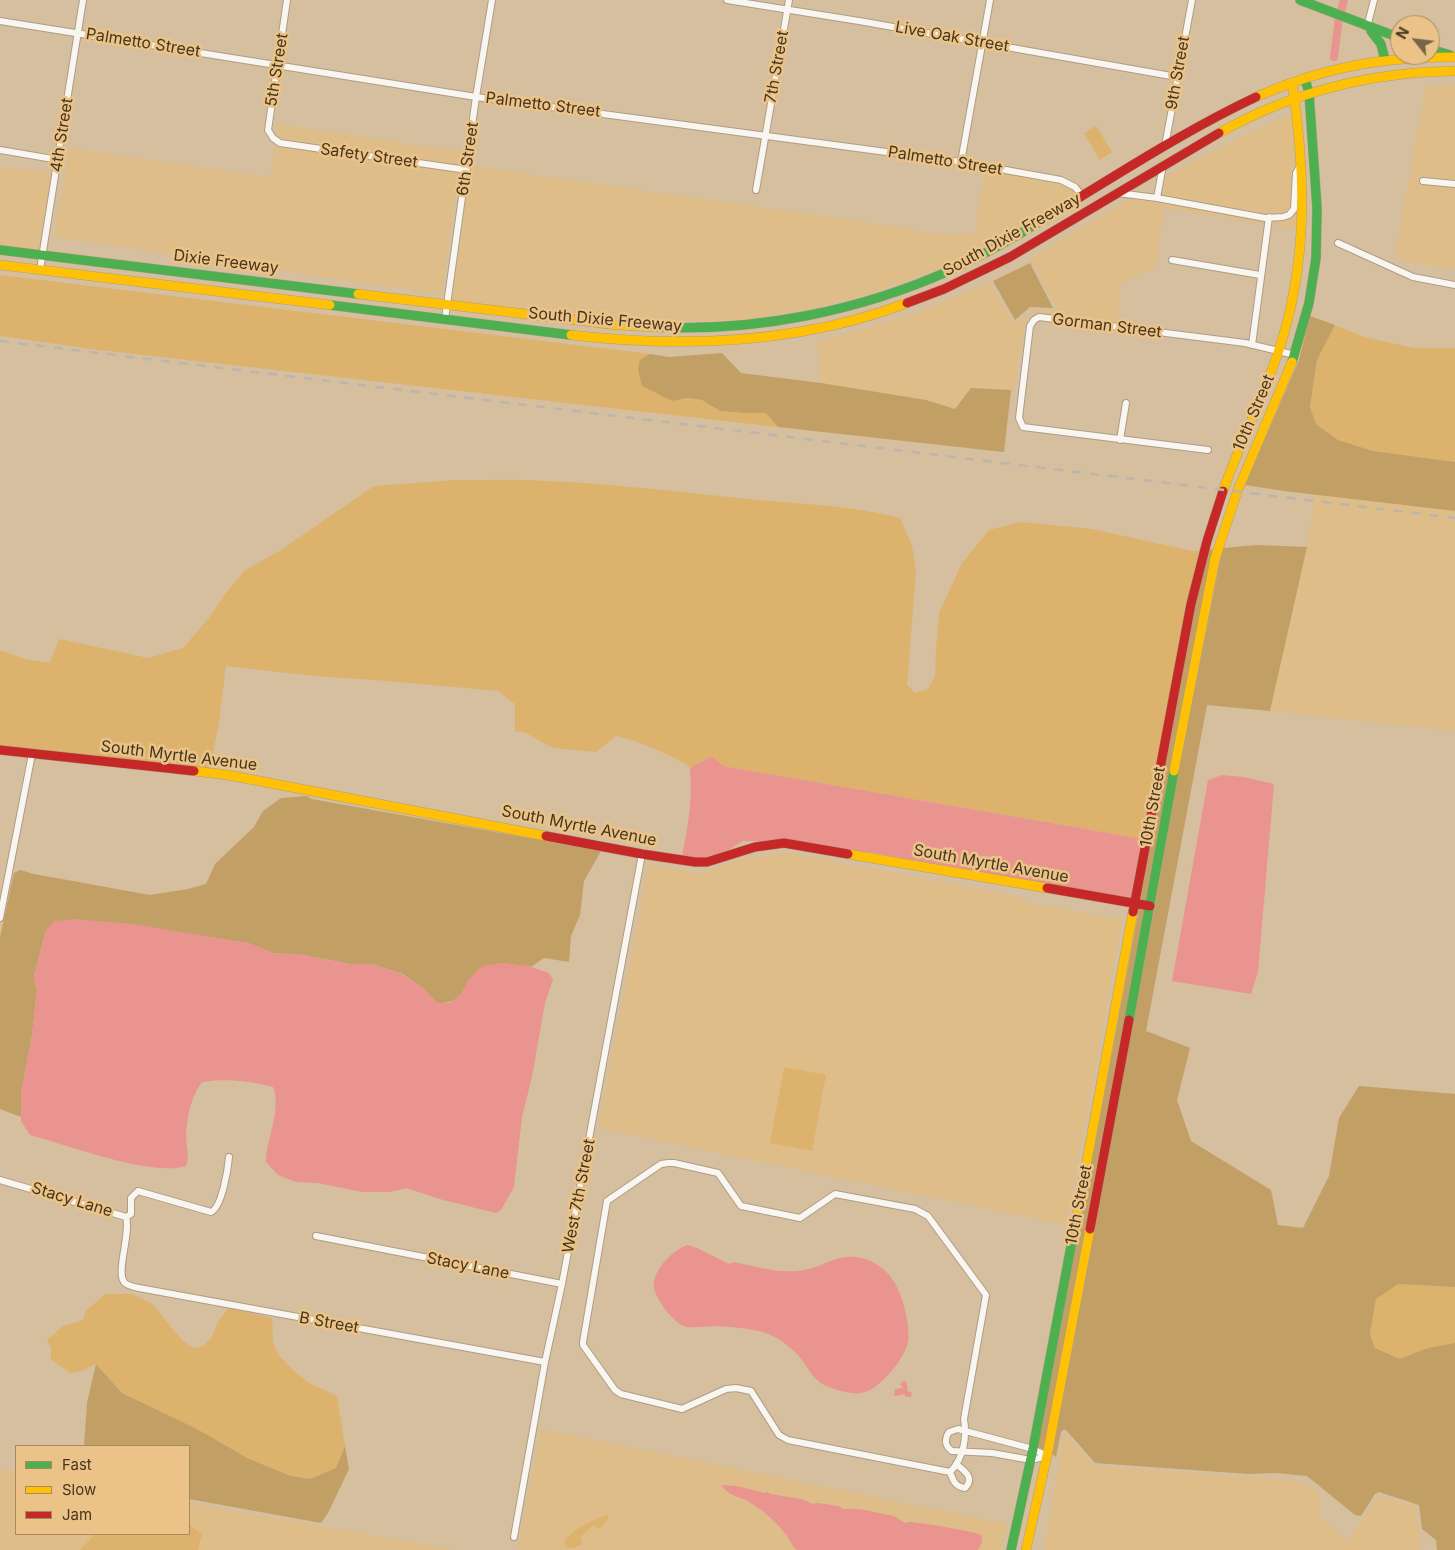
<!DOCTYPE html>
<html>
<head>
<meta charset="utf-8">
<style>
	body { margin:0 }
	#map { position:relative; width:1455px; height:1550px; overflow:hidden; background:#d5bf9e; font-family:Inter,sans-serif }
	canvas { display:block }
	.legend { position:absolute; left:15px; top:1445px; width:175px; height:90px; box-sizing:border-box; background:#ebc388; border:1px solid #a98a5d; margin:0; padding:6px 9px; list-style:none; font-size:15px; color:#45351d }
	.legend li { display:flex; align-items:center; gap:10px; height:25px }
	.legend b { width:25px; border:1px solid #a98a5d }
	.north { position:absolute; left:1390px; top:15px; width:50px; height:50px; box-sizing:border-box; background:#ebc388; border:1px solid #a98a5d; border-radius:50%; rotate:299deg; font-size:14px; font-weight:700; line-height:20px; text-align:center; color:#45351d }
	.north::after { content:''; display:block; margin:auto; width:18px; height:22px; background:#77654a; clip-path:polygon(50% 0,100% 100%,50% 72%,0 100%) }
</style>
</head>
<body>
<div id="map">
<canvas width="1455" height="1550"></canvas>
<ul class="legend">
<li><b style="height:6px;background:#4caf50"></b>Fast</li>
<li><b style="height:6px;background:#ffc107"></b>Slow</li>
<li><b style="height:6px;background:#c62828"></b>Jam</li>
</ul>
<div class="north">N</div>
</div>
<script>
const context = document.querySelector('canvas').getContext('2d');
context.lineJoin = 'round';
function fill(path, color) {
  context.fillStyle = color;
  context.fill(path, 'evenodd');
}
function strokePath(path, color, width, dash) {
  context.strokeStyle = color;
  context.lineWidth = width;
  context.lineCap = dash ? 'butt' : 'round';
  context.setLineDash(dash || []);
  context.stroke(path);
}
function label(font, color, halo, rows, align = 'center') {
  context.font = font + ' Inter,sans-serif';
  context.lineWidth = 5;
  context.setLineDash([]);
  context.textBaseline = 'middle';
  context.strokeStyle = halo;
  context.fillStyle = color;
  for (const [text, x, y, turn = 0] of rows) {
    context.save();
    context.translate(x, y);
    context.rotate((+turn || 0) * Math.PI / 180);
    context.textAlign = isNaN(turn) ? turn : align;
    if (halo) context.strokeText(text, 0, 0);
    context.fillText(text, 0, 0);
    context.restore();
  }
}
const built = new Path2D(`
	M1426 86H1455V180L1419 176V184L1455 188V270L1400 260 1395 254Z
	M1293 114 1298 162 1292 171 1291 204 1286 211 1282 213 1271 211 1264 213 1162 195 1166 177 1179 169 1250 133Z
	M278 124 462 152 441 294 55 237 69 148 270 177Z
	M471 166 892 226 942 235 974 234 985 170 1061 184 1073 190 1075 193 952 264 860 297 798 311 733 321H652L595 318 452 301Z
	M0 167 52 173 38 249 0 245Z
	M1129 199 1157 202 1264 221H1285L1292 218 1298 210V225L1297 229 1164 208 1156 266 1121 285 1118 323 1039 313H1028L1031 311H1054L1057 309 1033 262 1029 260Z
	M990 282 1013 323H1017L1027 315 1014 390 971 388 955 409 926 400 821 383 817 342 916 314Z
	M1315 495 1455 511V731L1270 711 1307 547Z
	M788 853 1015 896 1035 904 1122 920 1066 1225 598 1128 649 864 699 874 740 860Z
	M541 1429 1008 1524 1000 1550H518Z
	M1064 1433 1094 1466 1288 1480 1309 1486 1318 1493 1321 1499 1318 1515 1333 1527 1348 1542 1378 1496 1416 1507 1420 1550H1044Z
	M0 1469 16 1472V1534H189V1503L457 1550H0Z`);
const green = new Path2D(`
	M1096 126 1112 152 1100 160 1084 133Z
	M0 275 650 354 640 361 672 401 688 398 702 400 720 411 744 413H766L778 427 91 349 0 336Z
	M1335 325 1364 337 1413 348H1455V462L1373 451 1338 440 1316 424 1310 407 1317 360Z
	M456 480C486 480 517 479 547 481 614 484 680 492 747 499 798 504 850 505 900 518L912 546 916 572 907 685 915 693 928 689 935 677 936 649 939 613 962 563 989 530 1021 522 1092 529 1192 551H1199L1187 603 1143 839 723 766 712 756 690 768 689 766C666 753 643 742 616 736L596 752 553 748 526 733 515 731V704L498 691 376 680 314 676 226 666 219 722 209 773 0 750V650L25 659 50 663 59 639 148 658 183 648 209 618 222 598 244 571 281 550 374 486Z
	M784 1067 826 1075 812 1151 770 1143Z
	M1398 1284 1455 1287V1343L1428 1348 1401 1359 1375 1348 1370 1334 1376 1298Z
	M105 1294H132L153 1304 170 1326 183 1341 193 1348 204 1346 211 1338 219 1320 229 1308 272 1318 273 1342 278 1354 293 1370 311 1384 337 1396 345 1446 336 1468 310 1479 292 1476 244 1457 197 1429 122 1393 96 1364 82 1371 70 1373 51 1359V1348L47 1340 63 1326 83 1320 86 1311Z
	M605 1515H608L609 1518 599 1529 593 1525 580 1538 583 1544 573 1548H568L566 1544 564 1545C565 1532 594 1520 605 1515Z
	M189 1525 202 1534 198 1550H80L95 1534H189Z`);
const forest = new Path2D(`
	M1030 263 1053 308 1030 307 1015 320 993 281Z
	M1310 316 1335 325 1317 360 1310 407 1316 424 1338 440 1373 451 1455 462V511L1284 491 1245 485 1299 360Z
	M722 353 741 373 821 383 926 400 955 409 971 388 1011 390 1004 452 778 427 766 413H744L720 411 702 400 688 398 672 401 642 386 638 370 640 360 650 354 669 357Z
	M1256 545 1307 547 1270 711 1207 705 1146 1031 1190 1048 1177 1100 1191 1141 1271 1190 1278 1225 1303 1228 1329 1176 1339 1118 1359 1086 1455 1094V1287L1398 1284 1376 1299 1370 1334 1375 1348 1400 1359 1428 1348 1455 1343V1550H1437L1436 1540 1422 1529 1419 1505 1379 1492 1375 1494 1361 1516 1355 1515 1307 1476 1276 1473 1249 1474 1095 1463 1067 1431 1064 1429 1061 1432 1056 1457 1052 1454 1154 911 1180 763 1220 561 1223 548Z
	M1214 549 1172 757 1146 902 1140 901 1195 605 1208 550Z
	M306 796 312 799 601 851 584 881 580 915 571 936 569 962 544 958 531 967 501 963 468 980C461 998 456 1003 437 1003L423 988 403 974 372 964H350L303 955 273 953 248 943 208 937 46 930 34 977 37 991 32 1036 21 1093V1117L0 1109V937L14 873 20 870 34 874 150 895 188 889 206 884 215 864 254 827 263 811 281 798Z
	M1139 909 1145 910 1044 1450 1038 1447Z
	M96 1364 122 1393 197 1429 247 1458 291 1476 310 1479 336 1468 345 1446 349 1469 328 1513 321 1523 189 1499V1446H84L87 1403Z`);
const water = new Path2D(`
	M712 756 723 766 1143 839 1132 899 874 853 766 841H743L727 851 705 858 682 856C688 826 693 799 690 768Z
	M1222 775 1244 777 1274 784 1258 972 1251 994 1172 981 1208 780Z
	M74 919 133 924 248 943 273 953 303 955 350 964H372L402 974 423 988 437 1003H450L462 993 468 980 482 966 501 963 529 966 549 973 553 980 545 1003 532 1077 522 1117 514 1187 501 1210 496 1213 443 1200 406 1188 390 1192H362L318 1183 296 1182 278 1175 266 1162C266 1140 282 1109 273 1087 251 1081 225 1078 202 1082 191 1096 187 1117 186 1135 186 1146 190 1156 186 1166 150 1177 68 1145 30 1135L21 1121V1093L32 1036 37 991 34 977 46 930 54 921Z
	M687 1245 697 1248 729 1264 734 1262C754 1266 776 1273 797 1271 814 1270 825 1262 840 1258 860 1253 882 1263 893 1280 902 1293 911 1326 908 1342 905 1358 879 1391 861 1393 852 1395 830 1389 821 1383 813 1378 808 1368 802 1360 794 1349 779 1338 766 1333 751 1328 730 1327 714 1326 704 1326 693 1329 684 1326 678 1324 673 1318 669 1314 663 1307 656 1297 654 1288 652 1270 672 1251 687 1245Z
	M903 1381H906L908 1391 911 1392 912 1395 910 1397H906L904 1394 896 1396 894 1395 895 1389 902 1388 903 1387 900 1385Z
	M721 1485 737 1486 765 1493 768 1492 770 1494 801 1499 813 1504 818 1503 838 1506 844 1509H860L894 1516 905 1523 909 1522C917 1522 979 1532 981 1535 984 1540 980 1546 978 1550H798L794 1548C784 1528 769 1515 751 1503 746 1499 739 1498 733 1495 728 1493 724 1489 721 1485Z`);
const canal = new Path2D(`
	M1334 57 1339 17 1344 0`);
const street = new Path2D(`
	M287 0 268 130 273 138 280 143 467 170
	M727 0 859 21 1177 77
	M0 21 476 97 961 162 1061 180 1075 187 1082 196
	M1367 27 1374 0
	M1165 146 1192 0
	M0 150 59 160
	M961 162 990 0
	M1423 181 1455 184
	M756 190 789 0
	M1118 193 1157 198 1265 218 1283 217 1289 215 1294 209 1296 173 1302 163
	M1157 198 1163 165
	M1338 243 1413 277 1455 285
	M1172 260 1260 275
	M40 270 83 0
	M445 319 476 97 492 0
	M1252 345 1269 217
	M1120 440 1126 403
	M1208 450 1023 427 1019 418 1030 326 1034 320 1039 317 1245 343 1295 355
	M0 918 32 754
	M668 1163H674L718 1173 741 1206 800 1218 835 1194 915 1209 928 1216 986 1295 964 1419C967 1437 964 1458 950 1472L788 1440 779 1435 751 1391 736 1388 726 1389 682 1409 621 1394 615 1390 583 1345V1342L607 1201 661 1164Z
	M0 1180 126 1217 131 1214V1198L138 1191 211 1212C222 1207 228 1169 229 1157
	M126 1217C131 1233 116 1271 124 1282 127 1286 134 1287 139 1288L545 1362
	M316 1236 562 1284
	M958 1429 1033 1449 1047 1456 1031 1460 992 1453 952 1451C945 1446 944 1439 949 1432Z
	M950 1472C953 1480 955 1487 965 1488 975 1478 965 1471 956 1464
	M514 1537 545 1362 562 1284 642 854`);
const fast = new Path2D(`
	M1300 0 1400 38
	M1371 31 1381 44 1385 60
	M1430 49 1450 55
	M0 250 358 294
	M330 305 571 335
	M655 327C755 332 860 311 951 270 983 255 1014 238 1044 219
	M1292 362 1309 303 1316 258 1317 208 1309 93 1305 79
	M1129 1020 1174 771
	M1011 1550 1033 1449 1075 1225`);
const slow = new Path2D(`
	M1256 97C1324 67 1381 57 1455 57
	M1219 133C1292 92 1371 72 1455 71
	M0 265 330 305
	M358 294 617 325 655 327
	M571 335C683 348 800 344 907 303
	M1223 491C1240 443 1263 398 1279 350 1308 262 1306 173 1292 83
	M194 771 228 775 546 836
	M1174 771 1215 559 1237 492 1292 362
	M848 854 1047 888
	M1075 1225 1133 912
	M1026 1550 1047 1456 1090 1229`);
const jam = new Path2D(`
	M1044 219C1114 177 1182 132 1256 97
	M907 303 944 289 1010 257 1219 133
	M0 750 194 771
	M546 836 642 854 695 862H707L755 847 784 843 848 854
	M1047 888 1150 906
	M1133 912 1191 604 1207 541 1223 491
	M1090 1229 1129 1020`);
const rail = new Path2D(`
	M0 341 1455 518`);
const streetNames = [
	["Live Oak Street",952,37,10],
	["Palmetto Street",143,43,9],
	["7th Street",777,67,-80],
	["5th Street",277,70,-81],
	["9th Street",1178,73,-80],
	["Palmetto Street",543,105,7],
	["4th Street",62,135,-81],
	["Safety Street",369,156,8],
	["6th Street",468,159,-82],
	["Palmetto Street",945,161,9],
	["South Dixie Freeway",1012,235,-29],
	["Dixie Freeway",226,262,7],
	["South Dixie Freeway",605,320,5],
	["Gorman Street",1107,326,7],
	["10th Street",1254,413,-67],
	["South Myrtle Avenue",179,756,7],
	["10th Street",1153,807,-80],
	["South Myrtle Avenue",579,826,11],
	["South Myrtle Avenue",991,864,10],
	["West 7th Street",579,1196,-79],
	["Stacy Lane",72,1200,17],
	["10th Street",1079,1205,-79],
	["Stacy Lane",468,1266,11],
	["B Street",329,1323,10]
];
fill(built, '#debd89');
fill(green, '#dcb26d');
fill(forest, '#c29f64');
fill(water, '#ea948f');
strokePath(canal, '#ea948f', 8);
strokePath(street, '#ae9d83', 8);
strokePath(fast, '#ae9d83', 10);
strokePath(slow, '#ae9d83', 10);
strokePath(jam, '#ae9d83', 10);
strokePath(street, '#f9f5f0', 6);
strokePath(fast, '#4caf50', 9);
strokePath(slow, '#ffc107', 9);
strokePath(jam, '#c62828', 9);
strokePath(rail, '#bbb5ac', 2.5, [9, 9]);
label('16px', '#45351d', '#ebc388', streetNames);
</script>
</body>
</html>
